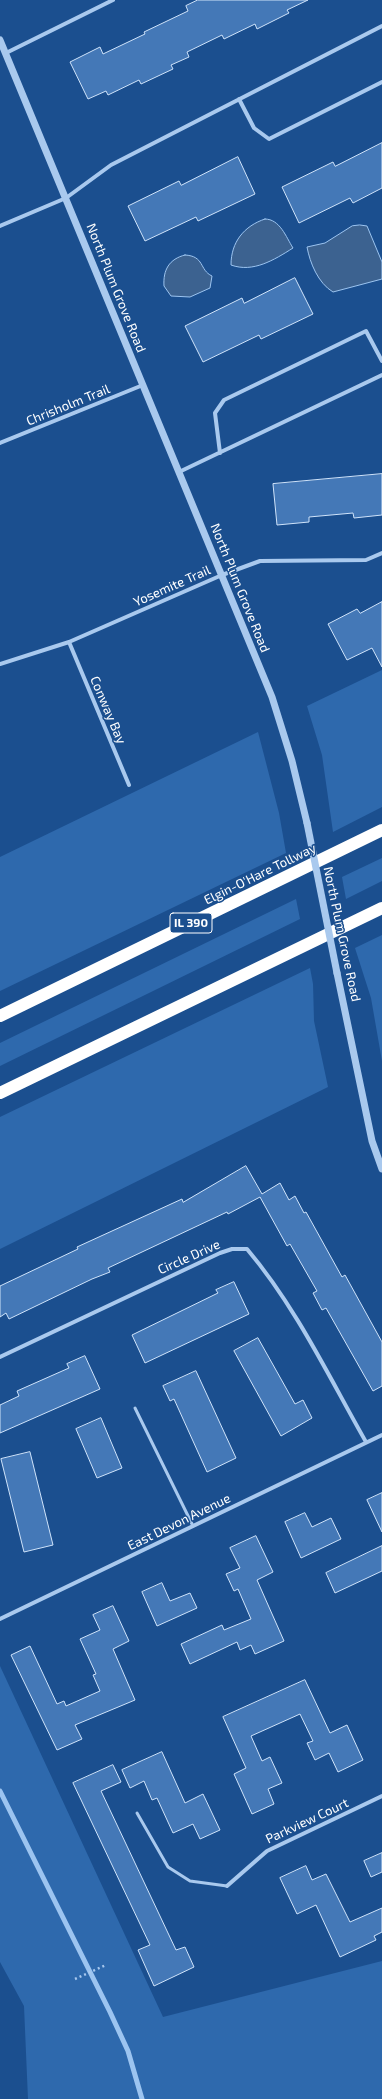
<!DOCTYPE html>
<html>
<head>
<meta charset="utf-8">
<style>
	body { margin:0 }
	canvas { display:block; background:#1b4f8f }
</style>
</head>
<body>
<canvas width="382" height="2099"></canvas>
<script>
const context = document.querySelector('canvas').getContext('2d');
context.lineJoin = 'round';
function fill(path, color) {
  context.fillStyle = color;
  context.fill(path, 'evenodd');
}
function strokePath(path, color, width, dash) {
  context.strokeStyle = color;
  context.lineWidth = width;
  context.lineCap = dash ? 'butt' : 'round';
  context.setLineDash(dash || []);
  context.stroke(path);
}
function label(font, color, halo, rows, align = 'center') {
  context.font = font + ' "Exo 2",sans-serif';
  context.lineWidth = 3;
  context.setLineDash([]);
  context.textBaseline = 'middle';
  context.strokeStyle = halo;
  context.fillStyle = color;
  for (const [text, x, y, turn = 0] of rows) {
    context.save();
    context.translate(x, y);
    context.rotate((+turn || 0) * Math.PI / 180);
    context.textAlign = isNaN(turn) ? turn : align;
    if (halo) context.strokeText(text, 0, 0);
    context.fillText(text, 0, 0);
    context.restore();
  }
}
const green = new Path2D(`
	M382 670V807L333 832 322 755 307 706Z
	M258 732 279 813 286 853 0 991V857Z
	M382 858V881L346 899 342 877Z
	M296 899 300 919 0 1066V1043Z
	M382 935V1061L371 998 355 948Z
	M310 968 313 984 314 1021 328 1087 0 1249V1117Z
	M0 1666 163 2017 382 1961V2099H28L24 2006 0 1962Z`);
const water = new Path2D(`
	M265 219C280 219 286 237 293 248 274 260 253 273 231 265 231 242 244 226 265 219Z
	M360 225 367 226 382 262V279L333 292C318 283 310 263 307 247L325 243 352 226Z
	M185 255C205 256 199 270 212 276L210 288 190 297 171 296 164 286C163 270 169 259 185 255Z`);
const stream = new Path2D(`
	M0 1791 110 2012 128 2051 142 2099`);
const building = new Path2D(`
	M198 0H308L287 10 289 13 257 29 255 24 224 39 222 35 187 52 189 57 171 65 173 69 141 84 139 80 108 95 106 91 88 99 70 62 100 47 103 54 145 34 144 32 188 11 186 6Z
	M382 143V188L353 203 350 198 299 223 282 187 333 162 335 166Z
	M238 157 255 194 198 221 196 217 145 241 128 206 179 181 181 185Z
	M295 278 313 314 261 339 259 335 203 362 185 326 242 298 244 303Z
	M382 474V515L354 518 353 513 309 517V522L277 525 273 484Z
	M382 602V667L372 648 347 660 328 624 357 609 360 613Z
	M246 1166 262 1194 280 1183 289 1200 295 1196 304 1213 306 1212 342 1277 345 1275 382 1342V1386L373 1391 326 1308 322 1310 313 1293 317 1291 290 1244 287 1246 260 1197 228 1214 227 1212 108 1268 110 1272 92 1279 9 1319 6 1313 0 1317V1286L78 1249 77 1247 182 1199 183 1202Z
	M234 1282 249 1314 145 1363 132 1335 218 1293 216 1290Z
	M258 1338 295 1404 303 1400 312 1418 281 1436 234 1351Z
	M85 1356 100 1389 0 1433V1405L19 1396 17 1391 69 1368 67 1364Z
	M196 1371 236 1458 207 1472 174 1399 170 1401 163 1386Z
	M101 1418 122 1468 97 1478 76 1429Z
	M30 1452 53 1545 24 1552 1 1459Z
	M382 1493V1532L367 1500Z
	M305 1513 312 1527 331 1518 341 1539 301 1558 285 1522Z
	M256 1536 273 1572 257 1580 284 1641 255 1654 251 1645 240 1650 237 1642 190 1664 181 1644 222 1625 224 1630 251 1619 238 1589 234 1591 226 1574 240 1568 230 1548Z
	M382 1546V1571L335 1593 326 1573Z
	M162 1583 170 1601 190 1593 197 1608 157 1626 142 1592Z
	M113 1606 129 1641 113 1649 135 1700 75 1725 82 1739 57 1750 11 1655 30 1646 57 1704 64 1701 66 1706 100 1691 93 1675 96 1674 80 1639 100 1630 93 1615Z
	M305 1680 330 1733 347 1725 363 1760 338 1772 329 1753 315 1760 307 1743 313 1741 300 1714 251 1736 262 1761 270 1757 282 1783 268 1789 274 1804 252 1814 234 1774 246 1768 223 1717Z
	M162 1752 185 1803 203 1794 220 1830 200 1839 193 1824 173 1833 157 1798 152 1800 144 1781 130 1788 122 1770Z
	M113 1765 121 1782 101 1791 176 1950 185 1947 194 1967 154 1986 138 1950 150 1945 73 1783Z
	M382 1853V1872L371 1877 364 1861Z
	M306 1866 312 1880 326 1874 350 1922 382 1908V1932L374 1936 376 1940 340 1957 316 1905 297 1914 280 1878Z`);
const path = new Path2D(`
	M75 1979 106 1965`);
const service = new Path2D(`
	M135 1408 193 1526
	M137 1813 168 1867 190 1881 227 1886`);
const minor = new Path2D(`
	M6 53 113 0
	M239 99 254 128 269 139 382 82
	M0 226 66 198 111 165 382 26
	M0 443 143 385
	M220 453 215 413 224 400 366 331 382 361
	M179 472 382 375
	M69 642 129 785
	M0 664 69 642 222 575 260 561 366 560 382 553
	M0 1357 220 1253 232 1249H247C296 1307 329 1377 366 1442
	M0 1619 382 1435
	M227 1886 267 1851 382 1796`);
const tertiary = new Path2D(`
	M0 40 272 697 292 761 307 823
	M337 973 372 1141 382 1169`);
const motorway = new Path2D(`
	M0 1016 382 830
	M0 1093 382 908`);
const tertiaryBridge = new Path2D(`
	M307 823 337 973`);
const shields = [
	[191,923,42]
];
const shieldNames = [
	["IL 390",191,923]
];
const streetNames = [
	["North Plum Grove Road",116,288,68],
	["Chrisholm Trail",68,405,-22],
	["Yosemite Trail",172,586,-24],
	["North Plum Grove Road",240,588,68],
	["Conway Bay",108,710,67],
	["Elgin-O'Hare Tollway",260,874,-26],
	["North Plum Grove Road",342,934,78],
	["Circle Drive",189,1257,-24],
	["East Devon Avenue",179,1522,-26],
	["Parkview Court",307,1821,-25]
];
fill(green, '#2e69ad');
fill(water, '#3c6290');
strokePath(water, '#9cc4f0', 1);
strokePath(stream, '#9cc4f0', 5);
fill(building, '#4478b7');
strokePath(building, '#cfe3fa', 1);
strokePath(path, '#a9c9ee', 2.5, [2, 3]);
strokePath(service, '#a9c9ee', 3);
strokePath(minor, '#a9c9ee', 4);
strokePath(tertiary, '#a9c9ee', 7);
strokePath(motorway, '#fff', 12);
strokePath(tertiaryBridge, '#a9c9ee', 7);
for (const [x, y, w] of shields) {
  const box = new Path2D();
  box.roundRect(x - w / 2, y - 10, w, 20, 3);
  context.fillStyle = '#1b4f8f';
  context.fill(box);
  strokePath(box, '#fff', 1);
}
label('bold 12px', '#fff', null, shieldNames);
label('13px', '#fff', '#1b4f8f', streetNames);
</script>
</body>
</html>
